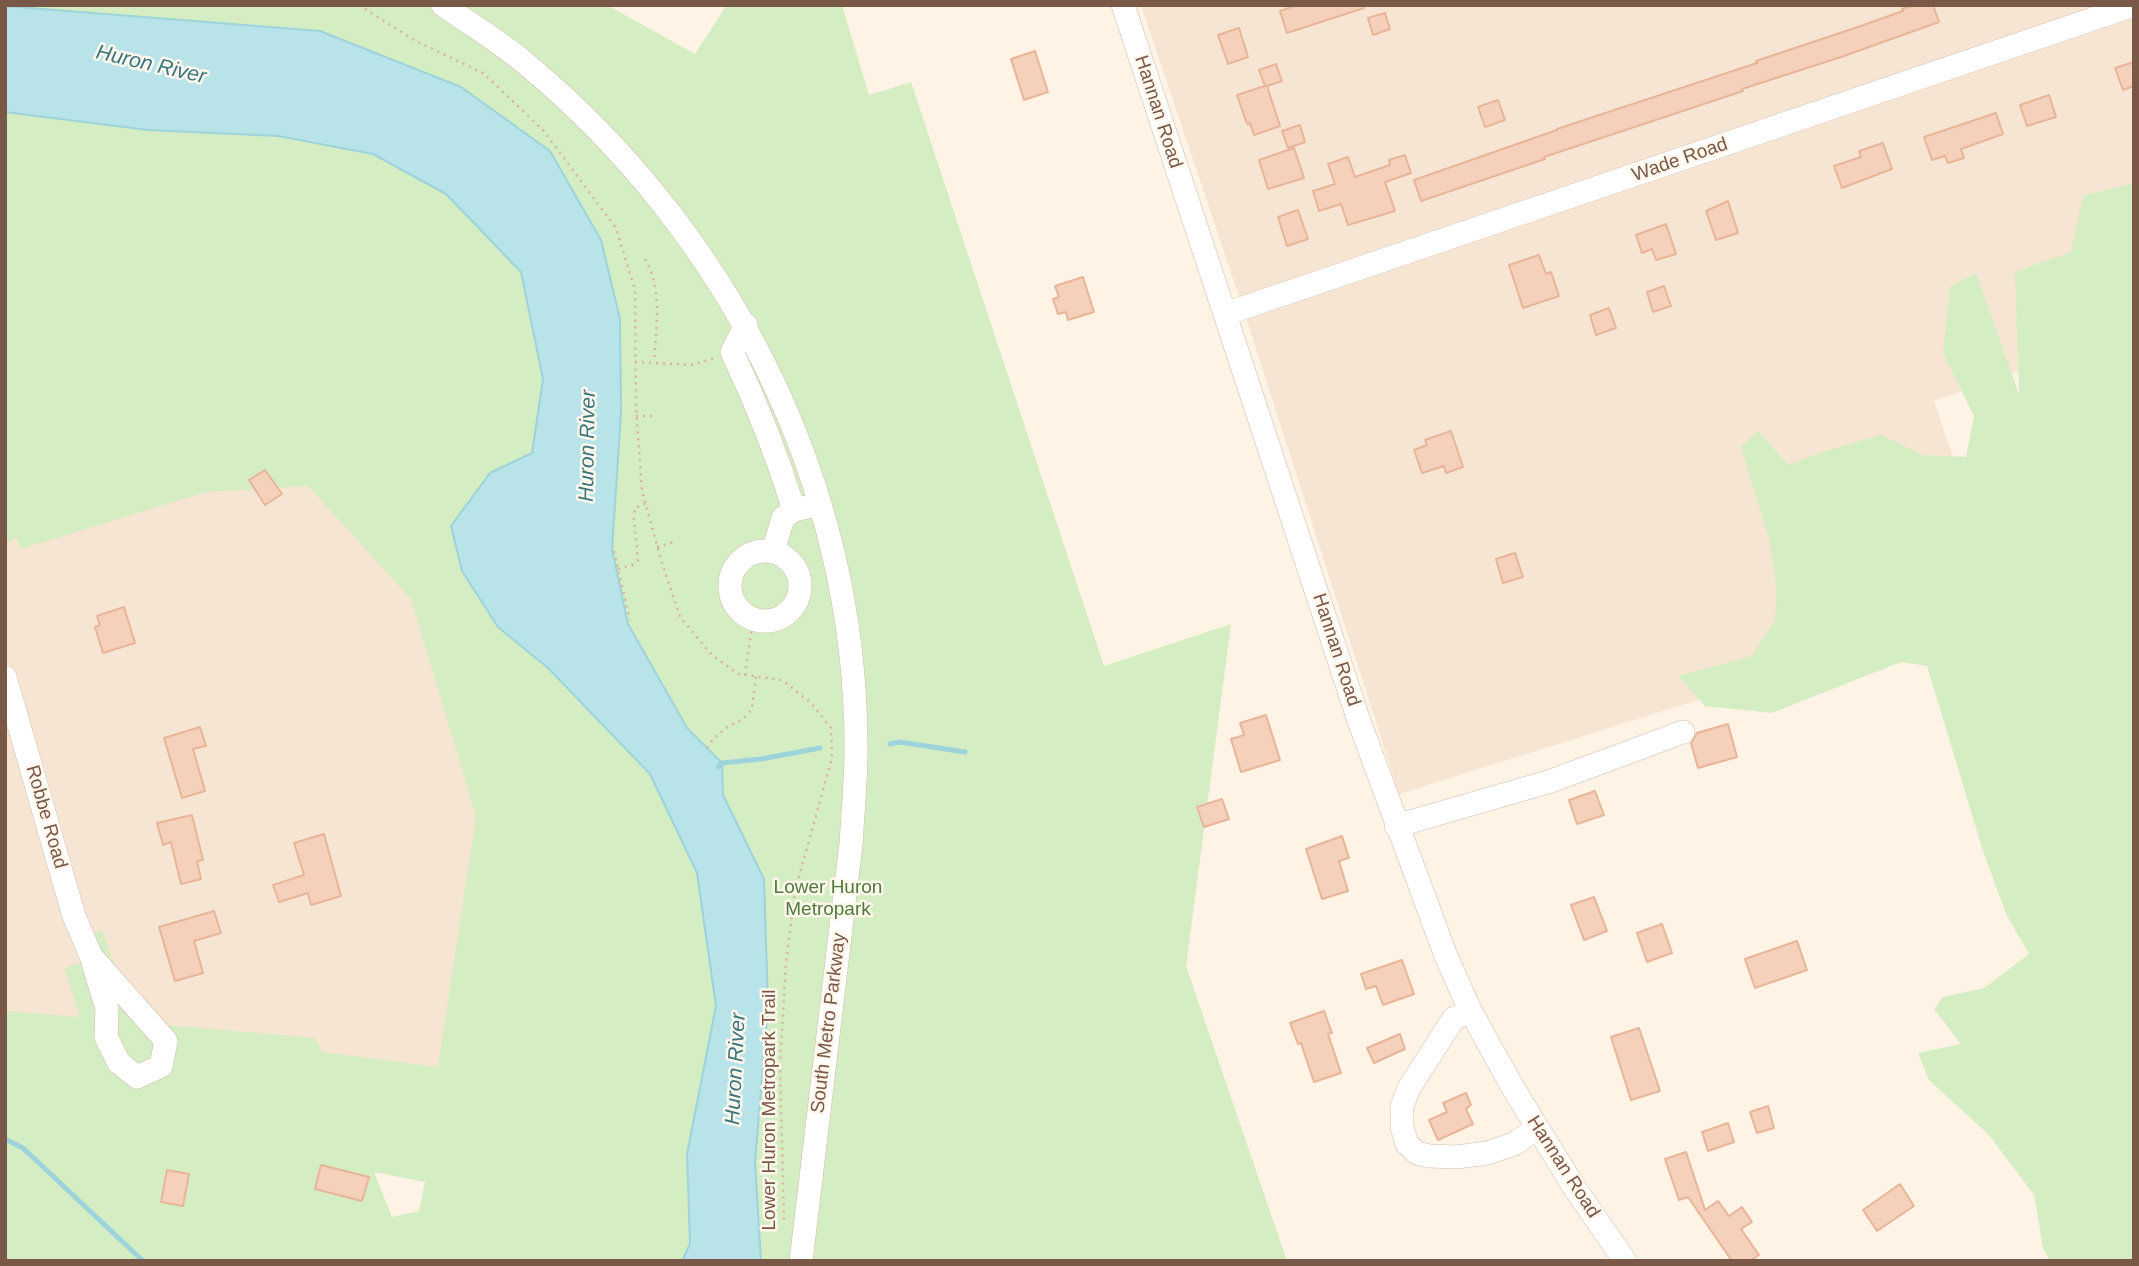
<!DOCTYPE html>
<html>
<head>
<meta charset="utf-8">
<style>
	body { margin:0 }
	#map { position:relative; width:2139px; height:1266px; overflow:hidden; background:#fef3e5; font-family:Helvetica,sans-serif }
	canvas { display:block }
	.frame { position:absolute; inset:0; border:7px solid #795848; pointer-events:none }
</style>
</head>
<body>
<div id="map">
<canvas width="2139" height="1266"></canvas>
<div class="frame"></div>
</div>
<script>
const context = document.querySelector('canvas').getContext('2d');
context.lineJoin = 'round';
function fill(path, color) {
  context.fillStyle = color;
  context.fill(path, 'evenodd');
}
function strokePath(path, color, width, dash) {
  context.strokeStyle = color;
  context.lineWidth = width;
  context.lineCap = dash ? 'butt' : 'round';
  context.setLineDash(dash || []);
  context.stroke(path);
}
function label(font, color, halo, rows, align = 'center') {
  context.font = font + ' Helvetica,sans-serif';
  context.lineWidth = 5;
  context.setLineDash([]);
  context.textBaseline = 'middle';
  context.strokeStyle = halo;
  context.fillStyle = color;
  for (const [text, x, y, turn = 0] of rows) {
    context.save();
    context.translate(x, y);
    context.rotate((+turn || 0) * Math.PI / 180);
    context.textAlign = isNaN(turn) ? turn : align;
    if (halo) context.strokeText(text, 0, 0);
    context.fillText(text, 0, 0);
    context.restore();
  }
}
const residential = new Path2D(`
	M1141 5H2134V331L1934 401 2003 604 1399 794 1243 308Z
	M414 372 530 974 460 1147 5 1053V402Z`);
const green = new Path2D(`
	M5 5H607L695 54 727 5H842L869 95 911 82 1104 666 1231 624 1186 966 1287 1261H5V1011L80 1017 64 968 83 962 76 939 102 930 134 1022 315 1038 322 1052 438 1067 476 816 411 599 308 486 206 492 21 549 16 538 5 544ZM374 1172 425 1182 419 1211 392 1217Z
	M2134 183V1261H2050L2043 1248 2034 1195 1989 1135 1929 1080 1918 1053 1961 1044 1934 1009 1943 997 1984 988 2029 954 2007 916 1983 851 1927 666 1901 662 1772 713 1705 706 1678 676 1752 656 1775 620 1777 592 1770 542 1741 447 1758 431 1788 465 1825 451 1881 435 1923 455 1966 457 1974 416 1943 353 1950 286 1976 273 2019 394 2015 272 2071 252 2083 196Z`);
const water = new Path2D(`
	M5 6 320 31 461 87 550 151 601 240 620 319 621 414 612 549 628 624 687 728 722 763 723 795 764 879 768 1007 755 1162 761 1261H682L690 1244 687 1154 716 1006 697 873 650 774 548 668 498 627 462 571 451 526 490 473 532 453 543 379 521 272 446 194 373 154 278 136 148 130 5 112Z`);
const stream = new Path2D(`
	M890 744 900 742 965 752
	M718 767 722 763 761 759 820 748
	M5 1139 23 1148 143 1261`);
const building = new Path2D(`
	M1298 5H1363L1364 8 1287 33 1280 11Z
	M1915 5H1933L1939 22 1841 57 1742 89 1743 91 1544 157 1545 159 1421 201 1414 180 1557 130V129L1757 63 1756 61 1855 28 1903 11 1902 9Z
	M1385 13 1390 29 1373 35 1368 18Z
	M1239 28 1248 57 1228 64 1218 35Z
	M1035 51 1048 92 1024 100 1011 59Z
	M2134 62V86L2123 90 2115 68Z
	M1276 64 1282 81 1267 86 1280 126 1254 135 1250 123 1247 124 1237 95 1265 86 1259 70Z
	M2049 95 2056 117 2027 126 2020 105Z
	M1498 100 1505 120 1485 127 1478 107Z
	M1996 113 2003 134 1961 149 1964 158 1948 163 1945 156 1932 160 1924 137Z
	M1300 125 1305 142 1288 148 1282 131Z
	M1883 143 1892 169 1842 188 1834 166 1861 157 1859 151Z
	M1294 148 1304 178 1268 189 1259 160Z
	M1405 155 1411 173 1385 182 1395 211 1348 225 1341 204 1319 211 1313 191 1335 184 1328 164 1348 157 1355 177 1390 165 1389 160Z
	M1728 201 1738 233 1716 240 1706 211Z
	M1298 210 1308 239 1287 246 1278 217Z
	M1666 224 1676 254 1656 260 1652 249 1642 253 1636 235Z
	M1539 255 1546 274 1551 272 1559 296 1523 308 1509 265Z
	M1083 277 1094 312 1068 320 1066 312 1058 314 1053 299 1059 297 1055 286Z
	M1664 286 1671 306 1653 312 1647 292Z
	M1609 308 1616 328 1596 335 1590 315Z
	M1451 431 1463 467 1446 473 1444 466 1422 473 1414 450 1427 445 1425 440Z
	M265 470 282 494 265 505 249 480Z
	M1515 553 1523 577 1503 583 1496 559Z
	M124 607 135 643 103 653 95 627 100 625 97 616Z
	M1266 715 1280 760 1241 772 1231 739 1244 735 1240 723Z
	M1728 724 1737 757 1698 768 1691 743 1697 733Z
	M200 727 206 746 193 749 205 791 182 798 164 738Z
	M1595 791 1604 815 1577 824 1569 800Z
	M1222 799 1229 819 1204 827 1197 807Z
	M192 815 203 860 197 861 201 879 181 884 171 842 163 845 157 823Z
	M324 834 341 896 311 905 308 893 279 902 273 885 304 875 294 843Z
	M1342 836 1349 858 1339 861 1348 891 1322 899 1306 849Z
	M1594 897 1607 931 1584 940 1571 905Z
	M214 911 221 933 194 941 203 973 175 981 159 927Z
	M1662 924 1672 953 1647 962 1637 933Z
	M1797 941 1807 970 1755 988 1745 959Z
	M1402 960 1414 994 1383 1005 1376 986 1366 989 1361 974Z
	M1324 1011 1332 1033 1328 1034 1341 1073 1314 1082 1301 1043 1298 1044 1290 1023Z
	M1639 1028 1660 1091 1631 1100 1611 1037Z
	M1400 1034 1405 1049 1374 1063 1367 1048Z
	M1466 1093 1471 1105 1466 1109 1473 1124 1438 1140 1429 1120 1447 1112 1443 1103Z
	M1768 1106 1774 1128 1757 1133 1750 1112Z
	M1728 1123 1734 1142 1708 1151 1702 1132Z
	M1686 1152 1705 1210 1718 1201 1729 1216 1742 1207 1752 1222 1741 1229 1759 1255 1750 1261H1732L1688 1197 1679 1200 1665 1159Z
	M321 1165 369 1177 362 1201 315 1189Z
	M167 1170 189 1174 183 1206 161 1202Z
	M1900 1184 1914 1206 1877 1231 1863 1210Z`);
const path = new Path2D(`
	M359 5 414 40 483 73 543 130 616 228 635 290 636 407 642 491 662 563 680 617 712 655 738 674 782 680 811 703 831 728 832 758 795 891 786 963 780 1065 784 1223
	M645 259C663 290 656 327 654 362
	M635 362 691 365 715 358
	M636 416H652
	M657 547 674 542
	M614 551 630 620
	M618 569 632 565 638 560 634 519 635 508 645 504
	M745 675 753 619
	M707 748 713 739 726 728 743 719 752 709 756 676`);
const minor = new Path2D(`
	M443 5C470 24 500 42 525 63 728 231 857 483 856 749 856 781 853 812 851 844L801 1261
	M1123 5 1359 721 1446 956 1471 1012 1513 1088 1574 1187 1625 1261
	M1225 314 2134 5
	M746 325 732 352C757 404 777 455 794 510L820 504
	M730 586a35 35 0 1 1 70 0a35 35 0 1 1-70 0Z
	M773 552 783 518 794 510
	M5 677 74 916 91 956 107 1009 106 1037 119 1063 137 1077 161 1066 166 1041 91 956
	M1396 826 1551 781 1683 732
	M1471 1012 1454 1018 1409 1088 1402 1106V1127L1407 1144 1417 1153 1429 1156 1457 1157 1487 1153 1514 1144 1537 1128`);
const streetNames = [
	["Hannan Road",1158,112,72],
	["Wade Road",1680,160,-19],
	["Hannan Road",1336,650,72],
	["Robbe Road",46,817,74],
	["South Metro Parkway",829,1023,-83],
	["Lower Huron Metropark Trail",770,1110,-90],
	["Hannan Road",1563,1167,57]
];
const parkNames = [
	["Lower Huron",828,888],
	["Metropark",828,910]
];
const waterNames = [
	["Huron River",151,65,13],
	["Huron River",588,446,-89],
	["Huron River",736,1069,-87]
];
fill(residential, '#f6e5d2');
fill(green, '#d5edc2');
fill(water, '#b7e3e9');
strokePath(water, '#9dd4db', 2);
strokePath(stream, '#9dd4db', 5);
fill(building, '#f5d0ba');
strokePath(building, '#e9b599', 2);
strokePath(minor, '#d3bcac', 24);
strokePath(path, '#dab39d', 2.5, [2, 5]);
strokePath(minor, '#fff', 23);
label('19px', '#795848', '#fff7ec', streetNames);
label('19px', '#507a3c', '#fff7ec', parkNames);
label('italic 21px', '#3a767f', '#fff7ec', waterNames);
</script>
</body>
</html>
